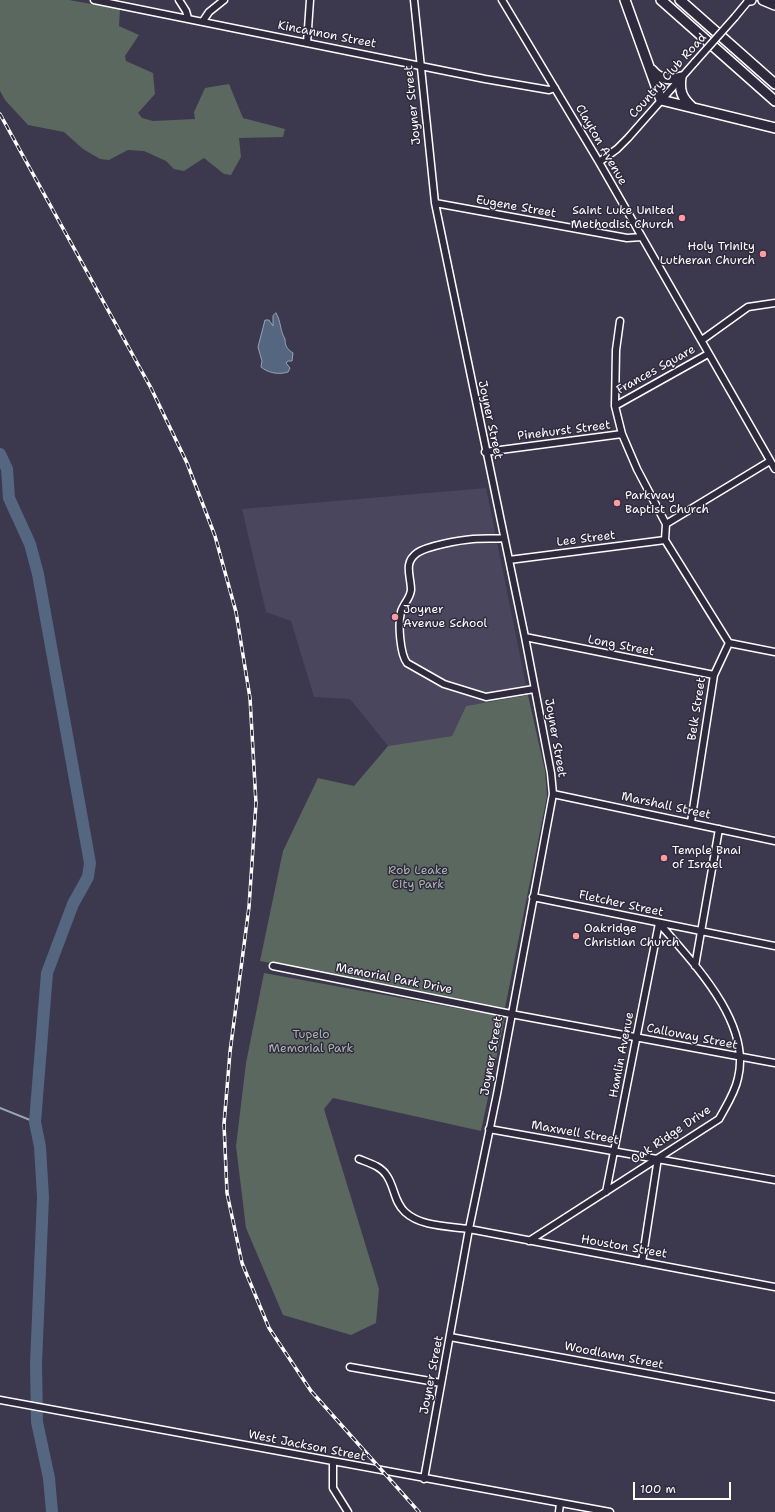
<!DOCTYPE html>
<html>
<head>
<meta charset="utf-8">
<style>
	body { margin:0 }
	#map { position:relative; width:775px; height:1512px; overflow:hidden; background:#3c384e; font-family:"Shantell Sans",sans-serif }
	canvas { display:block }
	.scale { position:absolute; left:633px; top:1482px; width:98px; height:18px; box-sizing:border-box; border:2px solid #fff; border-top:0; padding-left:5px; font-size:12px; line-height:14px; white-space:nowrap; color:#fff; -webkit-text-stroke:3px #2f2a3d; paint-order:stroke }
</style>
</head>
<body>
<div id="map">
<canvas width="775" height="1512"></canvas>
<div class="scale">100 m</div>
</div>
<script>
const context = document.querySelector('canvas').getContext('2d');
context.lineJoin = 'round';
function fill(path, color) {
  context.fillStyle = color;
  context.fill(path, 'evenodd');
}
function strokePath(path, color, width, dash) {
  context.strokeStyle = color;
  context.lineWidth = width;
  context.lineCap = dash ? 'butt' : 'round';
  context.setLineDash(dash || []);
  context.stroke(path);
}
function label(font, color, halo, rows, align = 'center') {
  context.font = font + ' "Shantell Sans",sans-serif';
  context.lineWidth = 3;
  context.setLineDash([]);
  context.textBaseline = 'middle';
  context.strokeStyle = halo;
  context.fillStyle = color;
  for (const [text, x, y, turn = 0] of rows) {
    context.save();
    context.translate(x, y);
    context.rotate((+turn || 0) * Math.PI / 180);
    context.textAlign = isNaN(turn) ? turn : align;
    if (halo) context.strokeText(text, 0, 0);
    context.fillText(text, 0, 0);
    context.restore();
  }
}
const built = new Path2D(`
	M486 488 528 695 466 706 452 736 388 746 350 699 314 697 291 621 266 612 242 509Z`);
const green = new Path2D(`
	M0 0H69L120 9 119 26 139 35 125 56 126 61 153 73 155 94 138 113 142 118 153 121 195 119 194 112 205 88 229 84 243 118 285 129 283 137 239 138 241 157 231 175 224 174 204 158 184 171 174 169 166 161 144 151 128 150 109 160 100 159 83 149 64 132 28 125 5 100 0 91Z
	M528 695 545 771 547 796 505 1008 260 961 283 851 318 778 354 786 388 746 452 736 466 706Z
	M264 973 505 1017 481 1131 333 1098 324 1109 379 1289 376 1323 351 1335 283 1315 246 1228 236 1146 246 1063Z`);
const water = new Path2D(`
	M276 313C281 321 280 331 285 339 285 346 287 349 293 353L292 361H288L286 363 290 368 288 372C279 375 268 373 261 367L262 361 258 347 265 320H269L273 326V316Z`);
const stream = new Path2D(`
	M0 1108 35 1122`);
const river = new Path2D(`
	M0 454 7 469 9 498 30 544 38 574 90 863 88 877 73 904 47 973 35 1122 40 1147 43 1197 36 1364 37 1422 49 1478 52 1512`);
const minor = new Path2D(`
	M94 0 485 79 549 90 555 88
	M179 0 186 11 188 18
	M414 0 435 203 525 637 551 773 553 794 497 1094 469 1229 424 1479
	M502 0 599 162 775 469
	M735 17 749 0
	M203 21 209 12 224 0
	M307 43 310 0
	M599 162 617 149 628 138 695 62
	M435 203 627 238 642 237
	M620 321 616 350 615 406 622 434 637 469 666 524 665 540 729 643 714 675 691 822
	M702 340 748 307 775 303
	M615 406 708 354
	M485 452 622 434
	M666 524 770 461
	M504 538C494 539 484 538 473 539 460 540 427 546 417 553 403 563 411 576 411 590 410 599 403 604 401 612 398 624 400 654 407 663L444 684 486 697 534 689
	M509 560 665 540
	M525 637 714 675
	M729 643 775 652
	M553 794 775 841
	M533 897 775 946
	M273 966 511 1014 775 1063
	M695 966 719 829
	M489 1129 775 1180
	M359 1159C369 1163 381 1166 387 1176 395 1188 394 1202 405 1212 421 1227 449 1226 469 1229L775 1287
	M606 1192 659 923
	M529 1241 719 1119C726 1106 735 1093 738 1078 752 1022 692 962 659 923
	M642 1262 658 1158
	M450 1337 775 1397
	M350 1367 441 1383
	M0 1400 610 1512
	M333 1462V1488L348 1512
	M559 1512 560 1503`);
const highway = new Path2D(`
	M625 0 661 100 775 128
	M661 0 775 101
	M680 0 775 84
	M749 0H751
	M763 0 775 5
	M652 70C660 80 669 80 681 77 679 91 682 98 692 107`);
const rail = new Path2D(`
	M0 114 151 388 187 463 215 536 236 612 250 698 256 803 249 907 230 1052 224 1124 227 1193 242 1263 269 1328 311 1391 419 1512`);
const minorBridge = new Path2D(`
	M695 62 735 17`);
const markers = [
	[682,218,4,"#ff9aa2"],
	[763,254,4,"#ff9aa2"],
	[617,503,4,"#ff9aa2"],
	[395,617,4,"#ff9aa2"],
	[664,858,4,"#ff9aa2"],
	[576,936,4,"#ff9aa2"]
];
const streetNames = [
	["Kincannon Street",327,35,11],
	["Country Club Road",668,76,-48],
	["Joyner Street",413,105,-96],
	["Clayton Avenue",601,145,60],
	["Eugene Street",516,207,10],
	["Frances Square",656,370,-29],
	["Joyner Street",490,420,78],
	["Pinehurst Street",564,431,-7],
	["Lee Street",586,539,-7],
	["Long Street",621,646,11],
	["Belk Street",697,709,-81],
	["Joyner Street",555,738,80],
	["Marshall Street",666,806,12],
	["Fletcher Street",621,904,12],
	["Memorial Park Drive",394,979,11],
	["Calloway Street",692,1037,11],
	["Hamlin Avenue",622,1055,-79],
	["Joyner Street",492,1056,-80],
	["Maxwell Street",575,1133,10],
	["Oak Ridge Drive",671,1135,-34],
	["Houston Street",624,1247,10],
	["Woodlawn Street",614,1356,11],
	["Joyner Street",432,1375,-79],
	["West Jackson Street",307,1446,11]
];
const poiNames = [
	["Saint Luke United",674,211,"right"],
	["Methodist Church",674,225,"right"],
	["Holy Trinity",755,247,"right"],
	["Lutheran Church",755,261,"right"],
	["Parkway",625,496],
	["Baptist Church",625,510],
	["Joyner",403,610],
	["Avenue School",403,624],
	["Temple Bnai",672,851],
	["of Israel",672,865],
	["Oakridge",584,929],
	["Christian Church",584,943]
];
const parkNames = [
	["Rob Leake",418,871],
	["City Park",418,885],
	["Tupelo",311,1035],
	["Memorial Park",311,1049]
];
fill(built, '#4a465d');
fill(green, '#5a685f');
fill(water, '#556680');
strokePath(water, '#99a3b3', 1);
strokePath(stream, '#99a3b3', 2);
strokePath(river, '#556680', 12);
strokePath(minor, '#fff', 9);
strokePath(highway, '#fff', 12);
strokePath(minor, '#2f2a3d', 6);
strokePath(highway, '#2f2a3d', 9);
strokePath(rail, '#fff', 3.5);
strokePath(rail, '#2f2a3d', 2, [6]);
strokePath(minorBridge, '#fff', 9, []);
strokePath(minorBridge, '#2f2a3d', 6);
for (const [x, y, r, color] of markers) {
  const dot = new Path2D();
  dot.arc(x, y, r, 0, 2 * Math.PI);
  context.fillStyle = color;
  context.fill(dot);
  strokePath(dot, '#2f2a3d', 1.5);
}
label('12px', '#fff', '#2f2a3d', streetNames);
label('12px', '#fff', '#2f2a3d', poiNames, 'left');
label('12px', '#acb4af', '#2f2a3d', parkNames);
</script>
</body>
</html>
